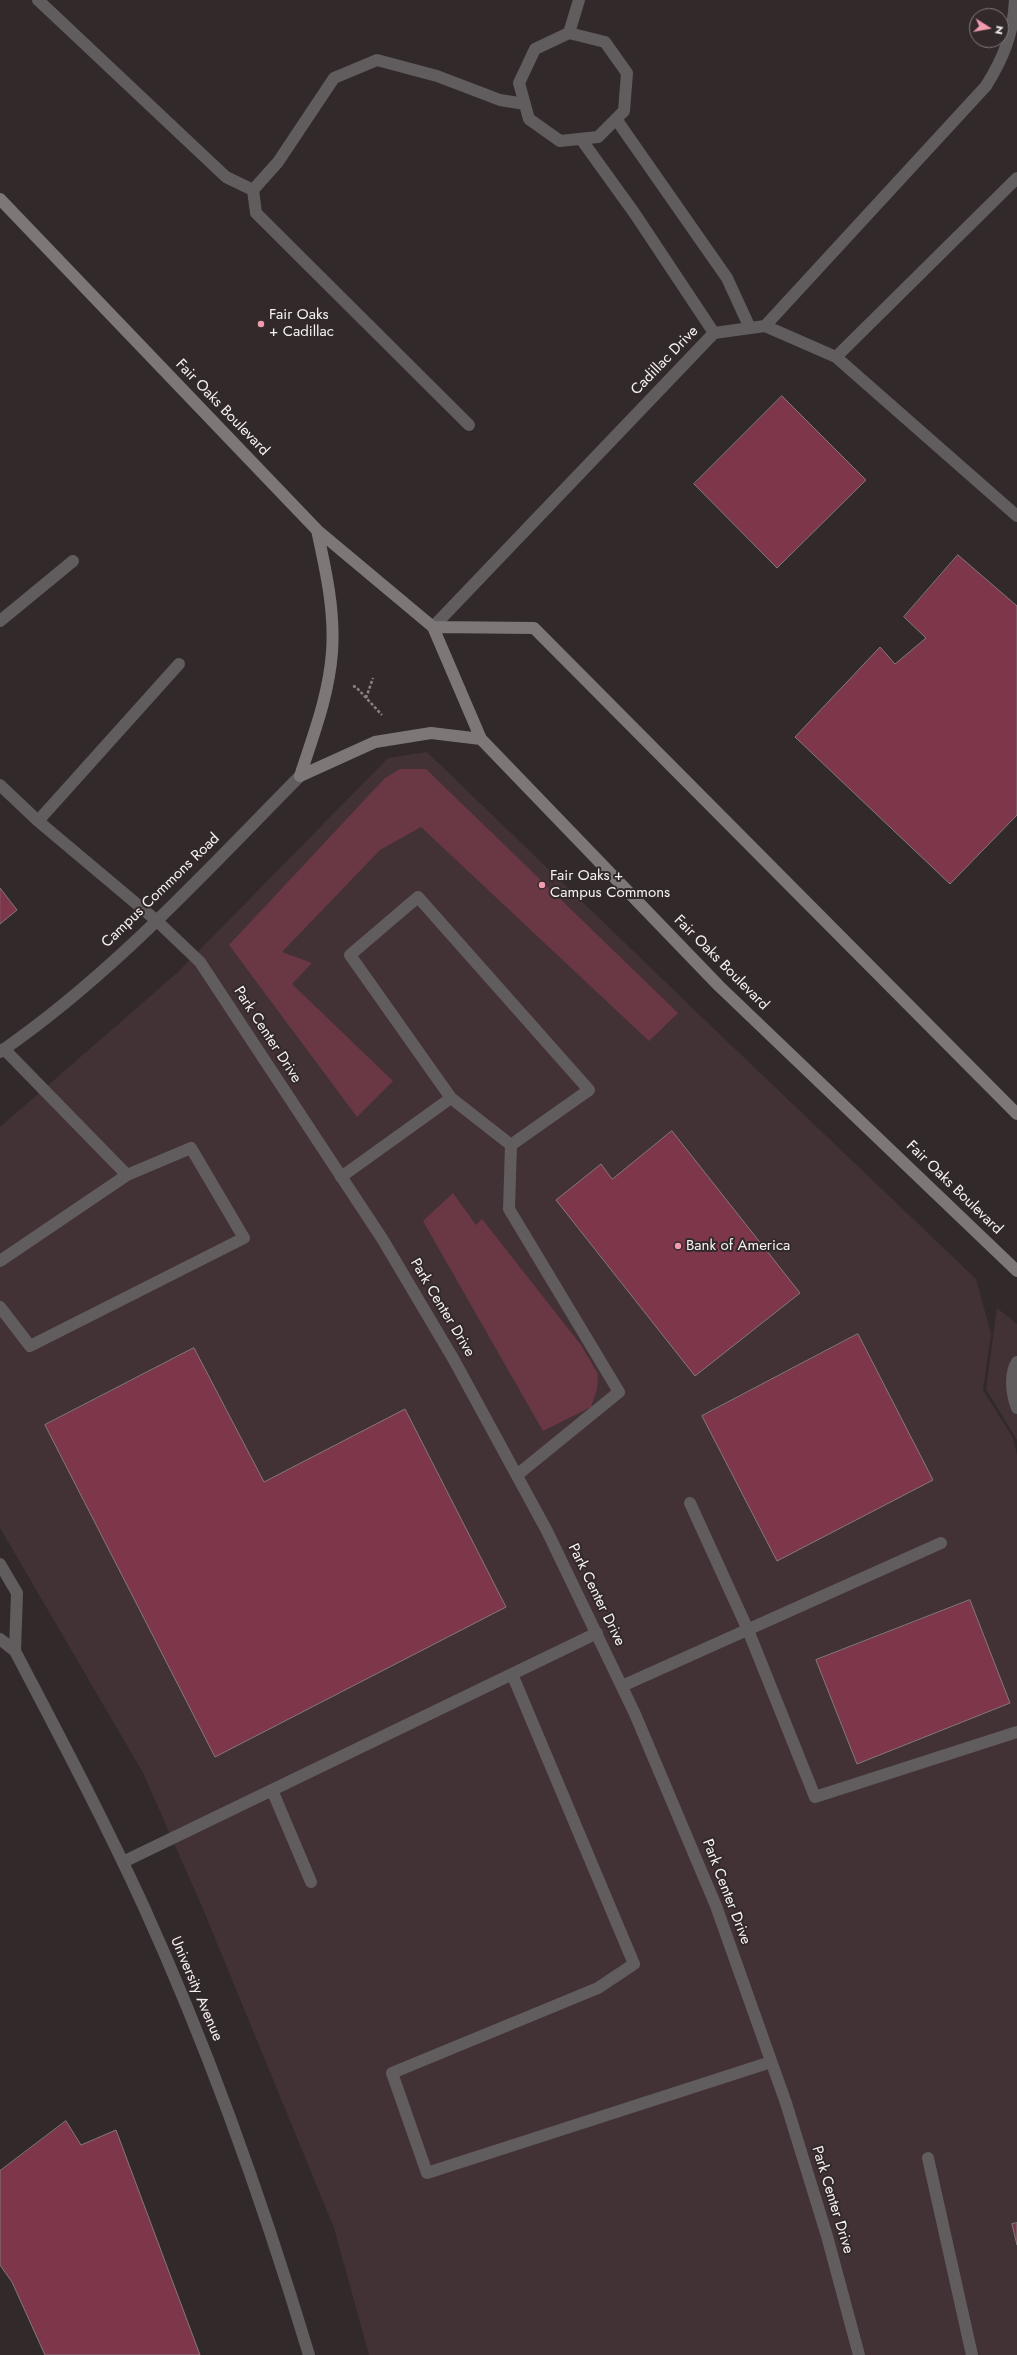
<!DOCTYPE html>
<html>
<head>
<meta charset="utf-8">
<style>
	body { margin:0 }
	#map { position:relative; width:1017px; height:2355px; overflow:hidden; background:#32292b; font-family:Jost,sans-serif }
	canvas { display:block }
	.north { position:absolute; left:969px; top:8px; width:40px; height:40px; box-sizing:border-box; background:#32292b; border:1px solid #81797b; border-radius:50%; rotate:101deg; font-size:11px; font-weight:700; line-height:16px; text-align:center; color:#f7f1f2 }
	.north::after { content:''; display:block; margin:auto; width:14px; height:18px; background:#f29aae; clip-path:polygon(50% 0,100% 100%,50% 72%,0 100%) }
</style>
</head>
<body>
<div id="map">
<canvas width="1017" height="2355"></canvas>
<div class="north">N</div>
</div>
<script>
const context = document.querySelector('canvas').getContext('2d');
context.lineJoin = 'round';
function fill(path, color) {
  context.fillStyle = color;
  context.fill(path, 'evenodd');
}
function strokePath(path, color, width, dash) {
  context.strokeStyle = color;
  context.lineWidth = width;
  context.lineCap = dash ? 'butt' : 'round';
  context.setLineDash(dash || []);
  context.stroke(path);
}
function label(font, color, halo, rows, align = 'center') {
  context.font = font + ' Jost,sans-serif';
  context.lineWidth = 4;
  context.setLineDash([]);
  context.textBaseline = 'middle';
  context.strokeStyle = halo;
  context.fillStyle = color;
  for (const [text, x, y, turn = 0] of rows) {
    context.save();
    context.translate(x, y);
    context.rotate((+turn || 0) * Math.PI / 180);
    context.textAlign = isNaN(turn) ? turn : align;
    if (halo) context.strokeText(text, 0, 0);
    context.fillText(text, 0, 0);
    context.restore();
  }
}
const built = new Path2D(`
	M427 752 710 1025 976 1279 991 1334 983 1390 1013 1438 1017 1455V2355H369L334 2228 203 1909 143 1773 0 1528V1127L178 972 388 758Z
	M997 1308 1017 1324V1440L986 1389Z`);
const green = new Path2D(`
	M400 769H426L678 1013 649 1041 421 827 380 850 282 952 312 963 292 984 393 1081 357 1117 229 945 385 778Z
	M453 1193 476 1225 482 1219 581 1345 598 1374 597 1389 591 1407 543 1431 423 1221Z`);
const building = new Path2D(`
	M782 396 866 480 777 568 694 484Z
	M958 555 1017 606V815L950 884 795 737 880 647 895 664 926 638 904 617Z
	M0 888 17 910 0 924Z
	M672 1131 800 1293 695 1376 556 1200 601 1164 612 1179Z
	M858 1334 933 1480 777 1561 702 1416Z
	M194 1348 264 1482 405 1409 506 1607 215 1757 45 1425Z
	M970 1600 1010 1703 857 1764 816 1660Z
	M66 2121 81 2145 116 2130 200 2355H45L12 2282 0 2265V2171Z
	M1017 2223V2245L1012 2224Z`);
const path = new Path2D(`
	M353 686 356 687 382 715
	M366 698 373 678`);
const service = new Path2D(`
	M38 0 226 177 253 190 278 162 334 78 377 60 437 76 500 100 525 104
	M569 33 605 42 627 73 624 111 598 137 560 141 529 119 519 83 535 49Z
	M569 33 579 0
	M616 119 727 278 750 328
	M581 139 635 214 714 333
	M253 190 256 213 469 425
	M765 326 986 86C1004 57 1013 34 1015 0
	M836 357 1017 178
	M0 621 73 561
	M0 785 38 821 157 921
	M38 821 179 664
	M511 1145 509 1209 619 1392 517 1475
	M341 1177 451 1098 511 1145 589 1090 418 897 350 955 451 1098
	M0 1261 127 1175
	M0 1307 30 1346 244 1238 191 1148 127 1175 4 1049
	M1017 1362C1009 1374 1012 1396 1017 1408
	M690 1503 748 1630 815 1797 1017 1732
	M512 1674 634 1964 598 1988 392 2073 427 2173 771 2062
	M622 1686 941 1543
	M272 1790 311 1882
	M123 1862 597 1633
	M928 2158 972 2355`);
const minor = new Path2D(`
	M433 627 714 333 765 326 836 357 1017 516
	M157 921 200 962 383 1240 454 1360 547 1531 635 1714 716 1906 786 2103 827 2236 859 2355`);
const tertiary = new Path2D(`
	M0 1052C112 975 205 872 300 776
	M0 1564 17 1593 15 1651
	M0 1639 15 1651C59 1735 103 1818 143 1905 209 2050 263 2202 309 2355`);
const secondary = new Path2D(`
	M0 199 317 530 433 627 481 739 719 986 1017 1271
	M433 627 534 628 1017 1114
	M300 776C313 736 329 695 332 652 335 611 326 571 317 530
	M300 776 375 742 431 733 481 739`);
const markers = [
	[261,324,4,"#f29aae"],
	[542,885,4,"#f29aae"],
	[678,1246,4,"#f29aae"]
];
const poiNames = [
	["Fair Oaks",269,315],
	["+ Cadillac",269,332],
	["Fair Oaks +",550,876],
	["Campus Commons",550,893],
	["Bank of America",686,1246]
];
const streetNames = [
	["Cadillac Drive",665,361,-46],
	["Fair Oaks Boulevard",222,408,46],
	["Campus Commons Road",161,891,-44],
	["Fair Oaks Boulevard",721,963,45],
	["Park Center Drive",267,1035,57],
	["Fair Oaks Boulevard",954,1188,44],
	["Park Center Drive",442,1308,59],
	["Park Center Drive",596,1595,64],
	["Park Center Drive",726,1892,69],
	["University Avenue",196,1989,67],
	["Park Center Drive",832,2200,73]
];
fill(built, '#423235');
fill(green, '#6a3744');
fill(building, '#7d364a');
strokePath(building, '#84797b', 1);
strokePath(path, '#898183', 2.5, [3, 2]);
strokePath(service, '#615c5d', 12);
strokePath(minor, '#615c5d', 12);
strokePath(tertiary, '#615c5d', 12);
strokePath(secondary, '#7e7778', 12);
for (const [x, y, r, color] of markers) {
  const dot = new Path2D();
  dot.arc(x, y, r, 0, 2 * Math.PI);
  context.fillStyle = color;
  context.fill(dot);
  strokePath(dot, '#32292b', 1.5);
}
label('15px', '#f7f1f2', '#32292b', poiNames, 'left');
label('15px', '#f7f1f2', '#32292b', streetNames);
</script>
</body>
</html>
